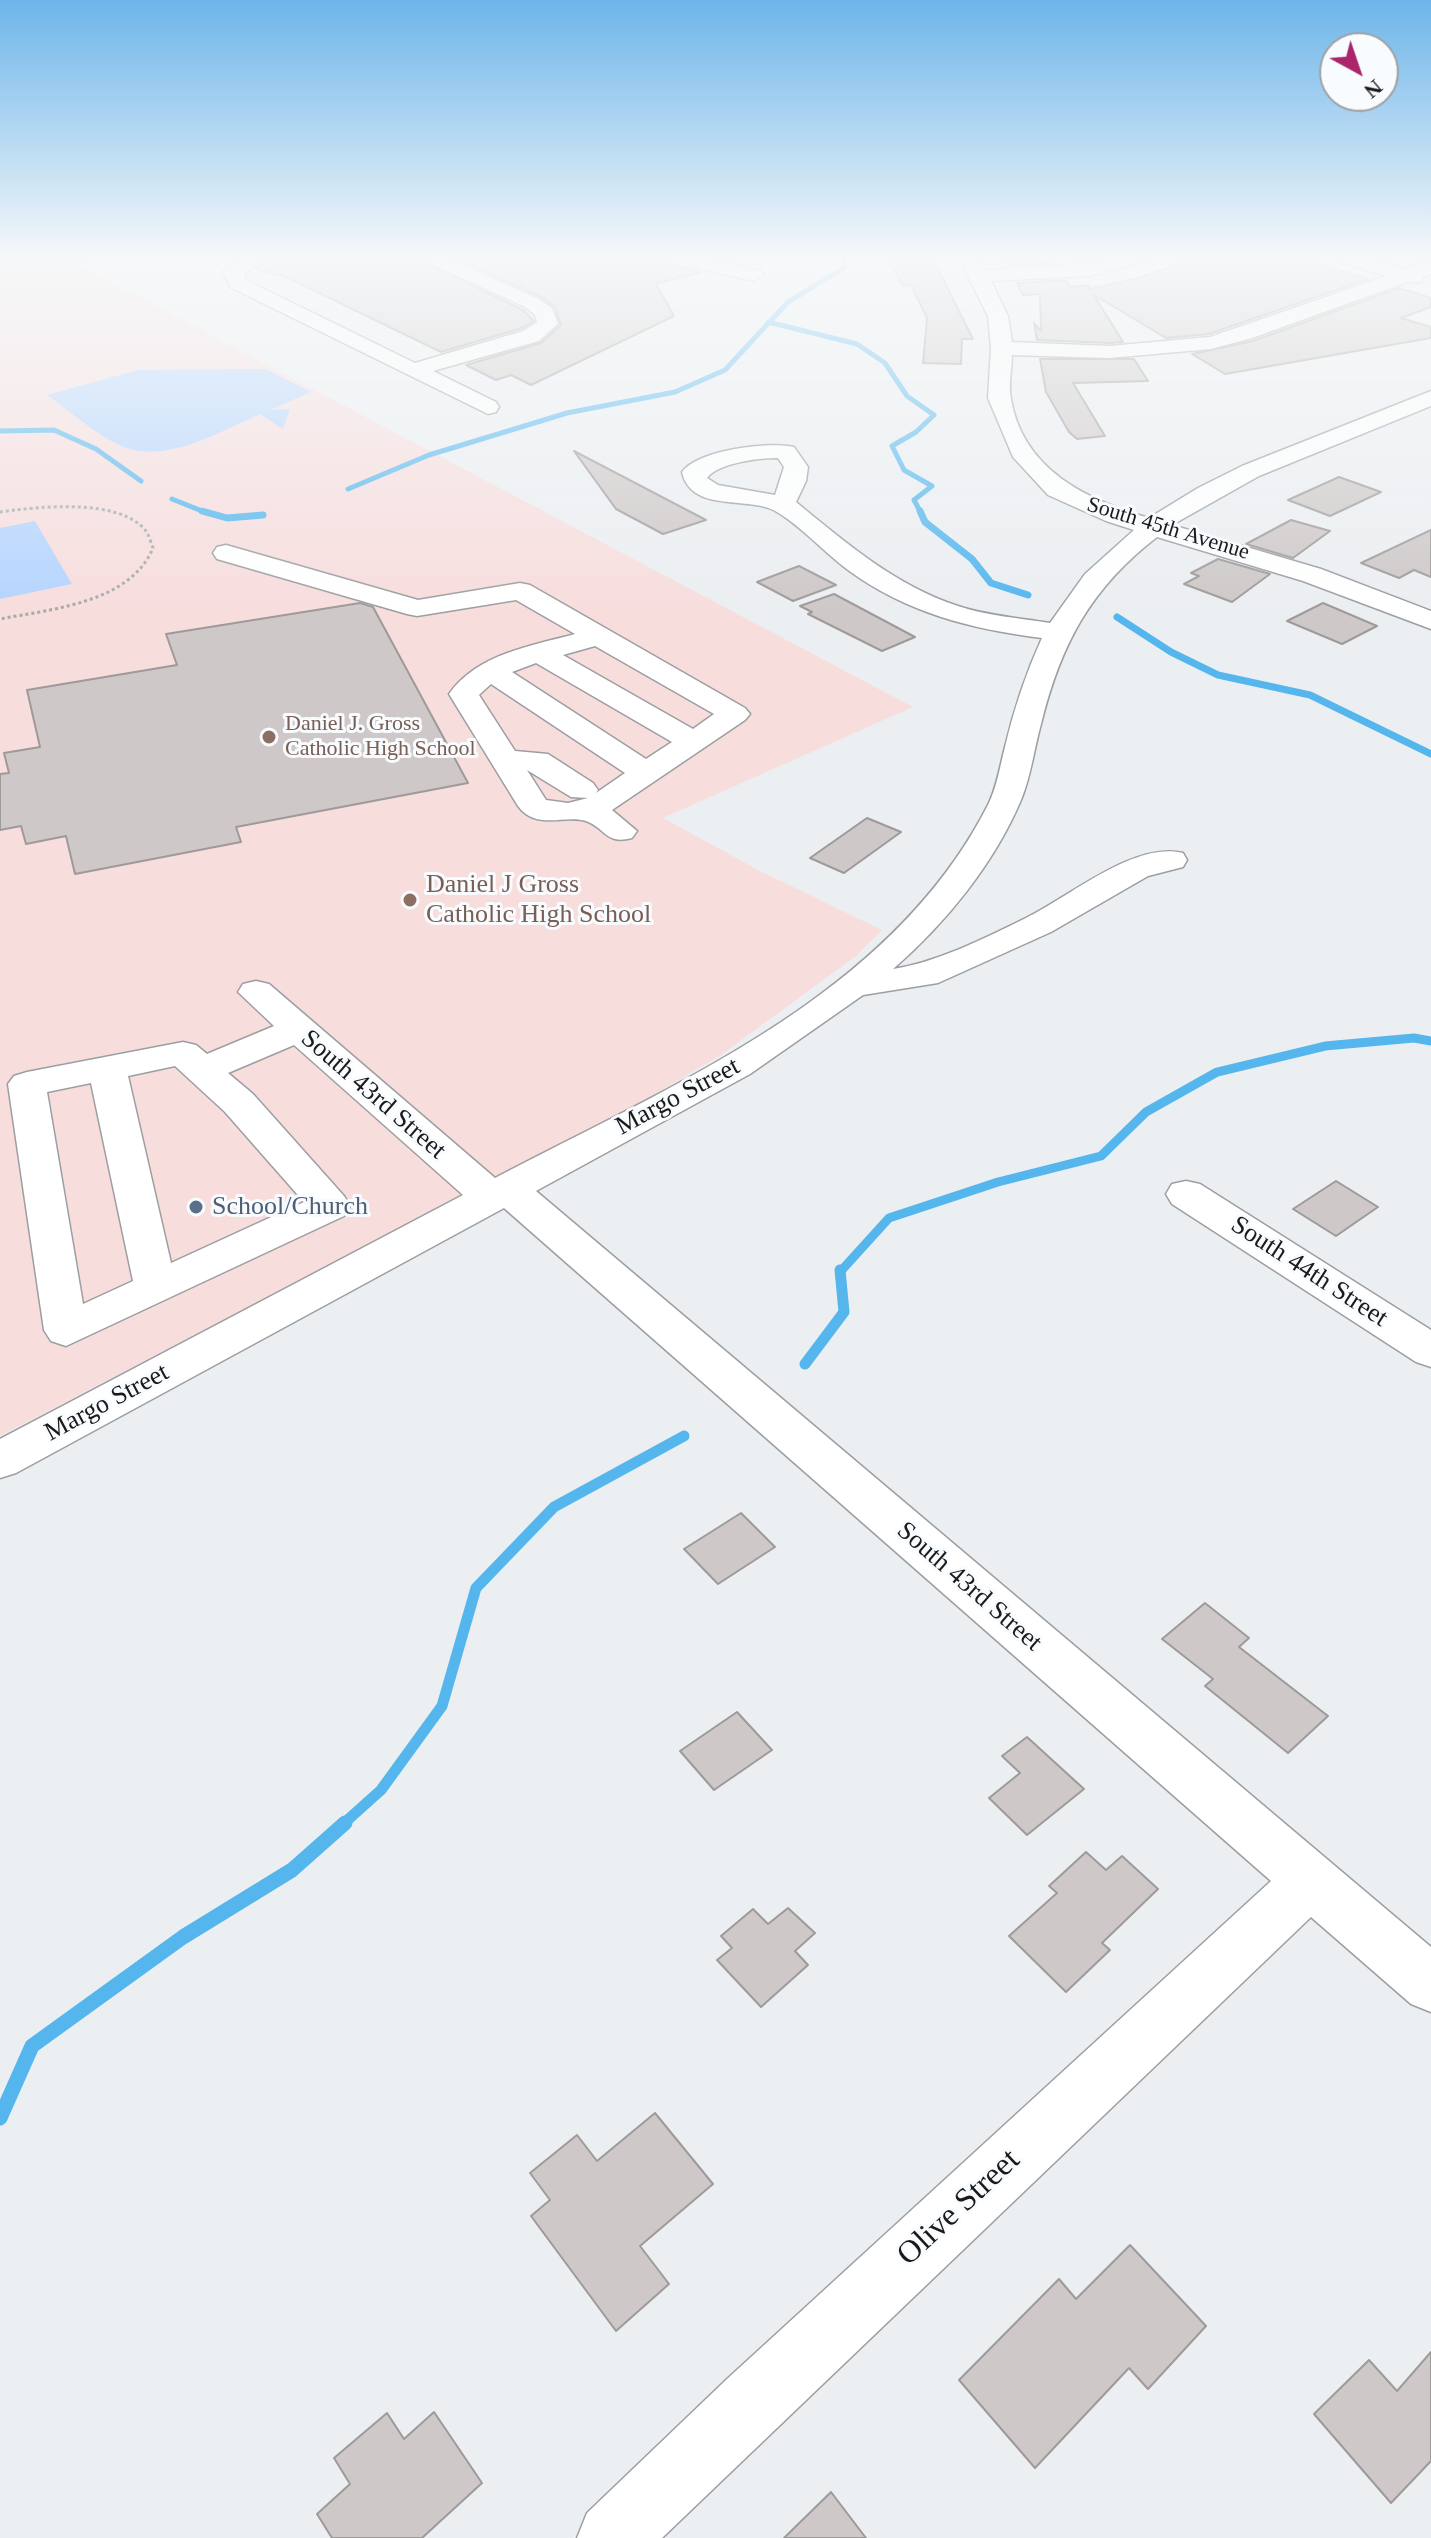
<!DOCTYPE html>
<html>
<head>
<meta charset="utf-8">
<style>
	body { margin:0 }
	#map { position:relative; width:1431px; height:2538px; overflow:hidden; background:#eceff2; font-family:Georgia,serif }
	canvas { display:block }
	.north { position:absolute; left:1319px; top:32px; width:80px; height:80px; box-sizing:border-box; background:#f9fcff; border:2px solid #9fa2a4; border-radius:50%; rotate:140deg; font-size:22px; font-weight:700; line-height:32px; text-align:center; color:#191a1c }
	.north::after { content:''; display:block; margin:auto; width:28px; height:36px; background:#ab256b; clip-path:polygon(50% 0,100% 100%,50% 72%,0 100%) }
</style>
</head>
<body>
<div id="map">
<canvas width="1431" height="2538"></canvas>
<div class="north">N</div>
</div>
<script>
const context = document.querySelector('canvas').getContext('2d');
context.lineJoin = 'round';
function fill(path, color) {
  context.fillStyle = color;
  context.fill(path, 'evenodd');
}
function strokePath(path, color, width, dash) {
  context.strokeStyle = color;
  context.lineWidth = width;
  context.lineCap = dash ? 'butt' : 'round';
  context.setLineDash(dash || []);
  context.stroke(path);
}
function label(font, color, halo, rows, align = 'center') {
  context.font = font + ' Georgia,serif';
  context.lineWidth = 6;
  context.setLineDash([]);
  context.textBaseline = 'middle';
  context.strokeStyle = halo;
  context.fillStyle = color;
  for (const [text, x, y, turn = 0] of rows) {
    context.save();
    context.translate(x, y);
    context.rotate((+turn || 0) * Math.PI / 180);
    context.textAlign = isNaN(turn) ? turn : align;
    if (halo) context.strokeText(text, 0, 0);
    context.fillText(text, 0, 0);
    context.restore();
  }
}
const education = new Path2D(`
	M0 256H113L79 265 913 707 663 818 758 870 882 930 856 956 721 1055 636 1105 0 1436Z`);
const green = new Path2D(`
	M266 369 311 392 270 410 290 409 283 429 260 414C219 432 164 466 119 445 94 433 70 411 47 395L138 370Z
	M35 521 72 584 0 599V528Z`);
const streamFar4 = new Path2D(`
	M768 322 857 344 885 363 907 396 934 415 916 432 892 446 904 470 932 486 914 500 921 513
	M0 431 54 430 96 449 141 481
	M348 489 429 455 567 413 675 392 725 370 788 302 845 267 842 256
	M172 499 207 513`);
const streamFar3 = new Path2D(`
	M202 511 227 518 263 515
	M920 511 925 522 972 559 991 583 1028 595
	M1117 617 1171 652 1218 675 1310 695 1431 754`);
const streamFar2 = new Path2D(`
	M840 1272 889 1218 998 1182 1101 1156 1146 1112 1217 1072 1325 1046 1414 1038 1431 1041`);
const streamFar1 = new Path2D(`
	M805 1364 844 1312 840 1270
	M342 1825 381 1790 442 1706 476 1588 554 1507 684 1436`);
const stream = new Path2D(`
	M0 2118 32 2046 183 1937 292 1870 345 1823`);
const building = new Path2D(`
	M273 256H411L523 310 534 321 522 328 441 352 284 276 256 269Z
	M449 256H654L659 263 701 272 656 284 674 316 531 385 511 375 496 380 466 365 541 343 561 325 555 307 540 296Z
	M886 256H926L929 261H934L973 339H962L961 364 923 363 927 318 911 285 903 286Z
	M1002 256H1049L1054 263 1007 266Z
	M1204 256H1295L1368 279 1209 334 1166 338 1094 295 1123 342 1109 343 1037 340 1034 323 1041 331 1040 294 1023 295 1017 283 1066 280 1071 287 1088 285 1090 289 1135 279Z
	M1399 288 1431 298V307L1401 318 1431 327V338L1225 374 1192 354 1253 341Z
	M1040 359H1134L1148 381 1073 383 1105 436 1077 439 1069 432 1046 392Z
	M574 451 706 520 663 534 616 509Z
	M1339 477 1381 492 1330 516 1288 500Z
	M1291 520 1330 531 1293 558 1246 544Z
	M1431 530V577L1414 570 1399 578 1361 563Z
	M1218 559 1270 574 1232 602 1184 584 1199 576 1191 573Z
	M799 566 836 585 793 601 757 582Z
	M834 594 915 637 882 651 808 614 812 612 800 606Z
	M360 603 373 607 468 783 236 827 241 842 75 874 66 836 26 844 21 826 0 830V774L9 773 4 753 40 747 27 690 177 665 166 634Z
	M1323 603 1377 626 1342 644 1287 621Z
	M867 818 901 832 844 873 810 858Z
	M1336 1181 1378 1207 1336 1236 1293 1209Z
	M741 1513 775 1547 718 1584 684 1549Z
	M1205 1603 1249 1638 1239 1647 1328 1716 1288 1753 1205 1686 1213 1679 1162 1639Z
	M737 1712 772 1750 714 1790 680 1751Z
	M1027 1737 1084 1789 1027 1835 989 1798 1020 1773 1002 1756Z
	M1086 1852 1106 1870 1122 1856 1158 1889 1102 1943 1110 1950 1066 1992 1009 1936 1057 1893 1049 1886Z
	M788 1908 815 1933 795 1951 808 1965 761 2007 717 1960 732 1948 721 1936 753 1909 768 1924Z
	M655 2113 713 2184 640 2246 669 2284 616 2331 531 2216 550 2200 530 2173 577 2135 597 2161Z
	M1130 2245 1206 2326 1148 2389 1129 2368 1035 2468 959 2380 1059 2279 1076 2299Z
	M1431 2352V2461L1391 2503 1314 2414 1369 2360 1397 2391Z
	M434 2412 482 2483 422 2538H332L317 2514 350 2484 334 2458 387 2413 404 2439Z
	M831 2492 866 2538H784Z`);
const path = new Path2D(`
	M0 512C37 507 119 497 146 531 149 535 151 543 153 548 130 603 52 609 0 619`);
const minor = new Path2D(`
	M245 256H270L244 273 246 280 415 363 523 331 537 322 535 315 525 307 414 256H441L539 299 552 308 558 324 539 341 433 371 496 402 499 407 496 412 488 414 230 287 223 271Z
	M657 256H695L761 271 764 275 754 281 660 260Z
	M958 256H978L985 270 1089 264 1120 256H1155L1152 260 1089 276 991 281 1008 316 1012 342 1109 346 1210 337 1387 276 1334 260 1331 256H1363L1406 269 1431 261V274L1423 277 1421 282H1407L1252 338 1211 349 1109 358 1012 355C1012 368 1008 385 1011 399 1023 470 1087 500 1149 518L1198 488 1242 466 1431 391V406L1259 476 1172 525 1321 569 1431 611V629L1303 581 1157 537C1091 588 1061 643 1041 724 1034 749 1031 776 1021 800 994 864 945 924 893 969 938 962 985 938 1026 918 1068 898 1134 841 1183 853L1187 860 1183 867 1148 876 1051 932 938 983 863 995 750 1074 536 1191 1431 1947V2012L1411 2004 1311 1917 662 2538H577L587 2513 727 2379 1271 1881 504 1208 16 1473 0 1478V1439L463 1195 294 1045 228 1073 253 1094 344 1196 350 1206 344 1216 66 1346 51 1341 44 1330 8 1084 14 1076 27 1072 183 1042 196 1045 207 1054 274 1026 238 992 243 984 256 981 269 984 495 1178C674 1084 891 996 988 805 997 787 1000 766 1005 747 1014 709 1026 673 1042 638 971 629 907 613 848 570 824 552 802 527 777 512 750 495 691 514 682 472 698 450 769 441 794 447L808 467 806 481 796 502C846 543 896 586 958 606 988 616 1020 618 1050 623L1085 574 1134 530 1106 521 1048 495 1013 457 988 398 991 348 988 316ZM778 458 784 467 775 495 718 485 707 478C718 463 758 458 778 458ZM175 1066 225 1112 304 1202 171 1263 128 1076ZM91 1083 133 1281 83 1304 47 1092Z
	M226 545 418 600 520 583 530 585 745 708 750 714 745 720 612 810 637 831 632 838C605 845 606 828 586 821 566 814 536 831 518 806L449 694C477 654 531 646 575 634L516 600 417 616 407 614 217 559 213 553 217 547ZM595 646 714 714 693 729 563 655ZM536 663 672 742 646 759 512 672ZM491 684 625 773 596 793 598 790 593 783 548 754 515 751 479 695ZM527 770 571 797 588 798 568 803 546 800Z
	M1186 1181 1200 1184 1431 1330V1367L1416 1362 1172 1204 1166 1194 1172 1184Z`);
const markers = [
	[269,737,8,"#8d6e63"],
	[410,900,8,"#8d6e63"],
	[196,1207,8,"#5c6f8a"]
];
const farStreetnames = [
	["South 45th Avenue",1168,529,17]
];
const farEducationnames = [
	["Daniel J. Gross",285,724],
	["Catholic High School",285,749]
];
const educationNames = [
	["Daniel J Gross",426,885],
	["Catholic High School",426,915]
];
const streetNames = [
	["South 43rd Street",373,1095,41],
	["Margo Street",678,1097,-28],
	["South 44th Street",1309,1272,33],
	["Margo Street",107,1403,-28],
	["South 43rd Street",969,1587,41]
];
const serviceNames = [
	["School/Church",212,1207]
];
const nearStreetnames = [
	["Olive Street",959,2208,-43]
];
fill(education, '#f8dddd');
fill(green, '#b4d4fe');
strokePath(streamFar4, '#54b6ed', 5);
strokePath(streamFar3, '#54b6ed', 7);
strokePath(streamFar2, '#54b6ed', 9);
strokePath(streamFar1, '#54b6ed', 11);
strokePath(stream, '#54b6ed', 15);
fill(building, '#cec8c8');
strokePath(building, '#9f9a9a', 2);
strokePath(minor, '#9c9ea2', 3);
strokePath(path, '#a7aaad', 3, [3, 3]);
fill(minor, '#fff');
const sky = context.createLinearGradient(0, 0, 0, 612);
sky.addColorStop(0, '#6db5ea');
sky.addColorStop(0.42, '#f6f8f9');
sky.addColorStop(1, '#f6f8f900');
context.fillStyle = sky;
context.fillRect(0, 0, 1431, 612);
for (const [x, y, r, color] of markers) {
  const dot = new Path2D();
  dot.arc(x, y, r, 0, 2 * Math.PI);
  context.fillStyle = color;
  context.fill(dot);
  strokePath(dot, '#f9fcff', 3);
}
label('22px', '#191a1c', '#f9fcff', farStreetnames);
label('22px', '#785e54', '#f9fcff', farEducationnames, 'left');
label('26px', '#785e54', '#f9fcff', educationNames, 'left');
label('26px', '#191a1c', '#f9fcff', streetNames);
label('26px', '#4e5e75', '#f9fcff', serviceNames, 'left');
label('32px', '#191a1c', '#f9fcff', nearStreetnames);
</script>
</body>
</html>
